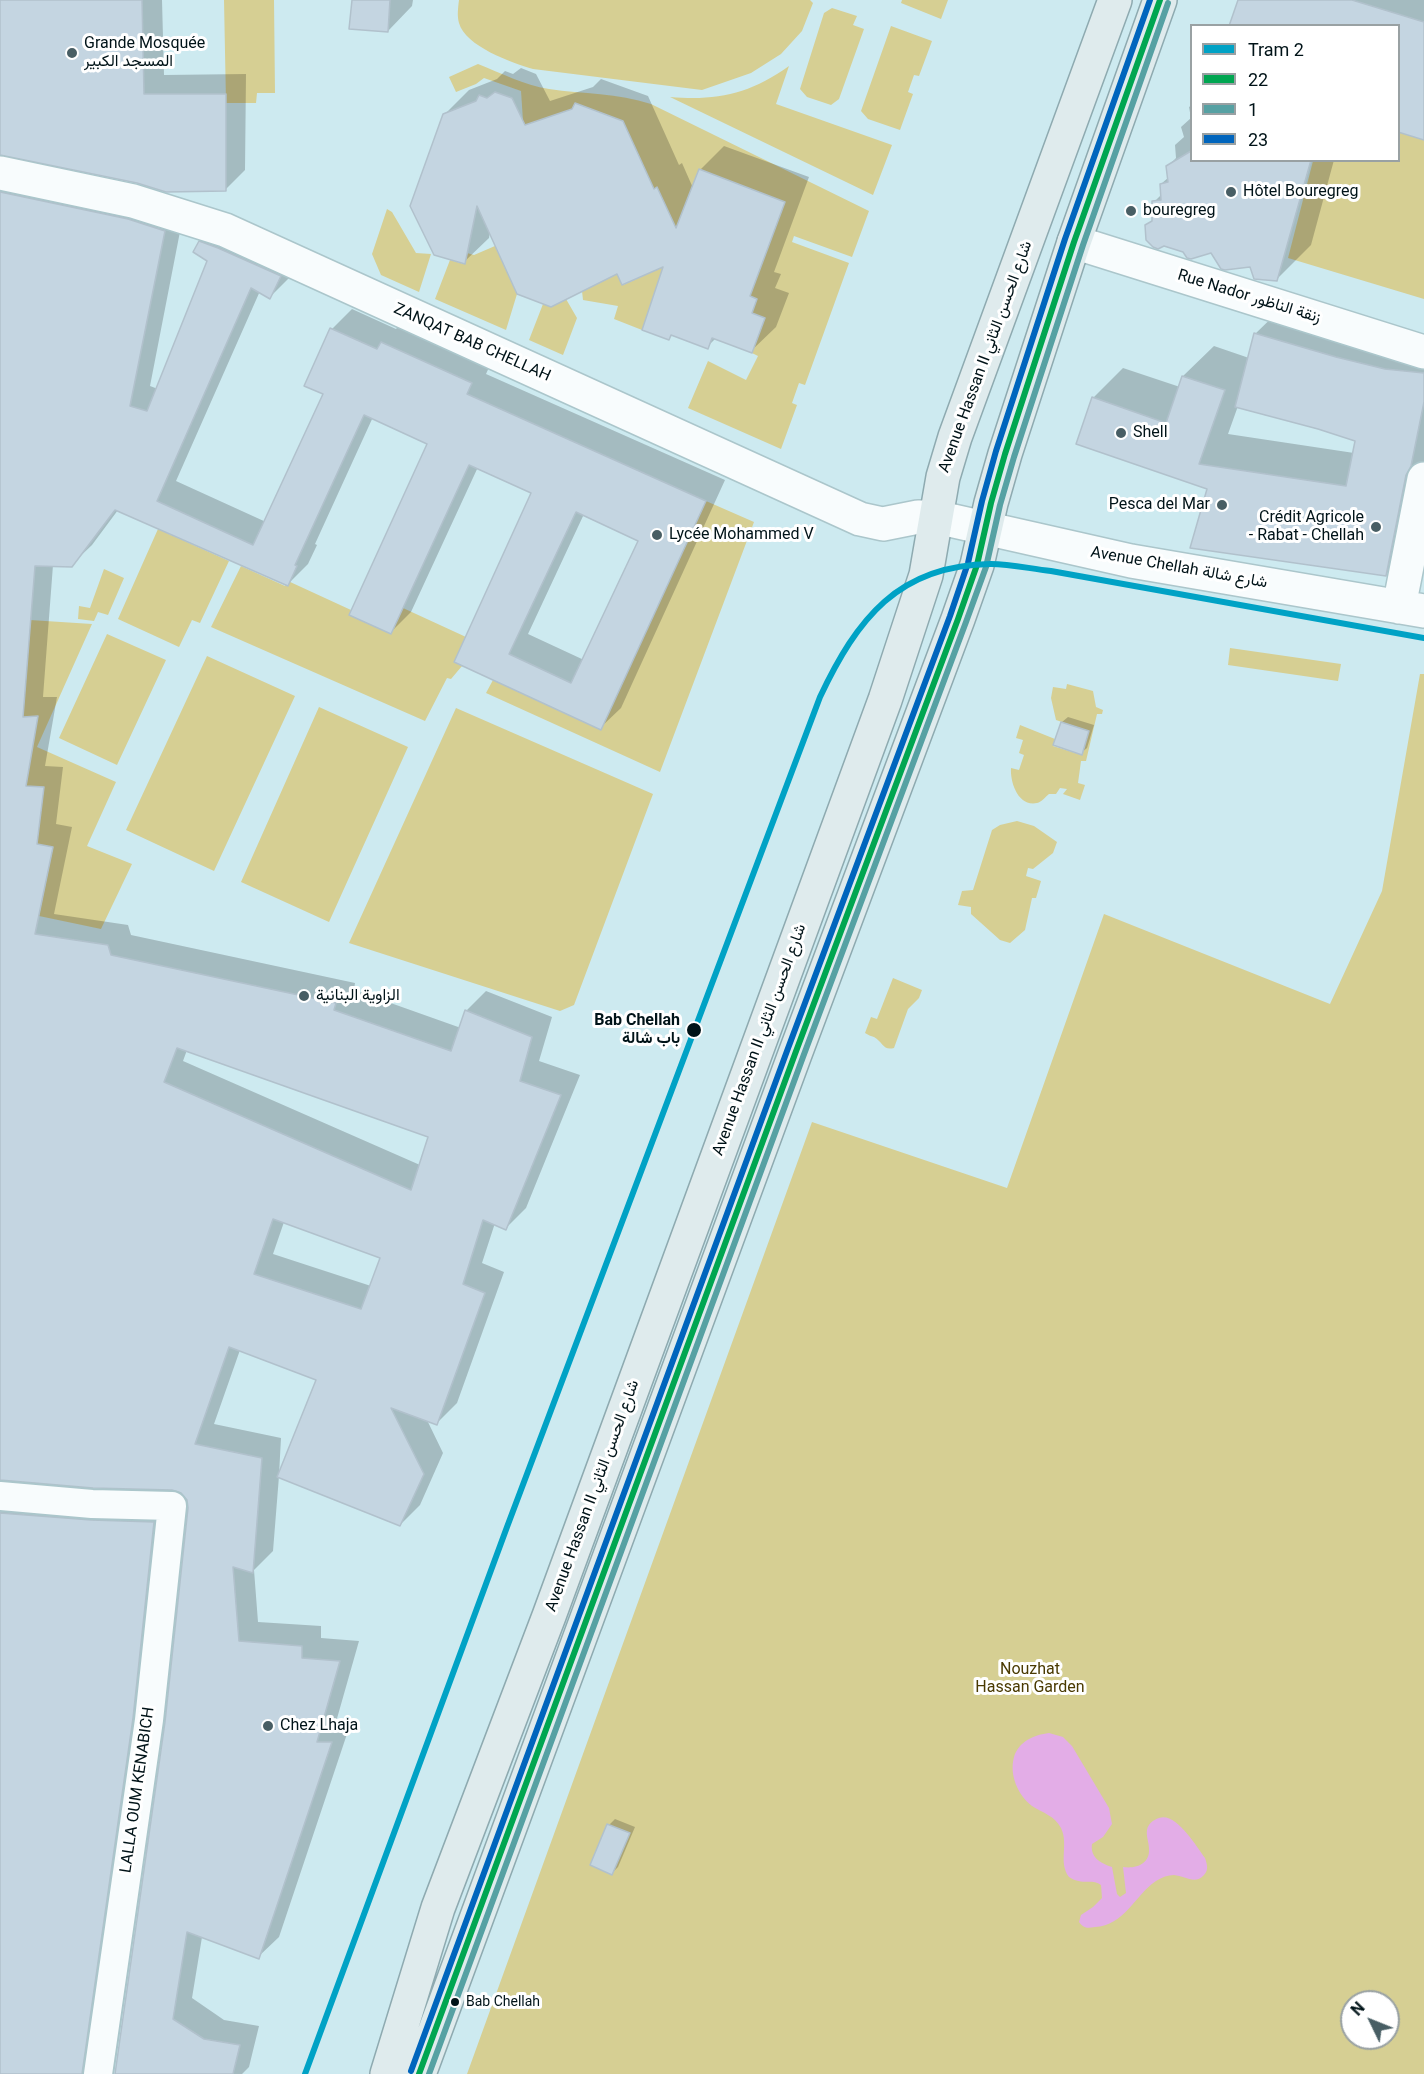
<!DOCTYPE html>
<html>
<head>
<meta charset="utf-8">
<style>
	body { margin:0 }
	#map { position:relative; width:1424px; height:2074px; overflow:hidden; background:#cdeaf0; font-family:Roboto,sans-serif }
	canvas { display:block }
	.legend { position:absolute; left:1190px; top:24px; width:210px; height:138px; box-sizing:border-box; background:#fff; border:2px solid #99a1a3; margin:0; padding:8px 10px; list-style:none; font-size:18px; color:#001318 }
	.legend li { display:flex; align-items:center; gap:12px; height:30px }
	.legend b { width:30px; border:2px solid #99a1a3 }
	.north { position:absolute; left:1340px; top:1990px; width:60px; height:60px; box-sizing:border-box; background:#fff; border:2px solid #99a1a3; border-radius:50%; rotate:313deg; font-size:16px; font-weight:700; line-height:24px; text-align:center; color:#001318 }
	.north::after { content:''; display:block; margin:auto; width:21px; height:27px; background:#485e64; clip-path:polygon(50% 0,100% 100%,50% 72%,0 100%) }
</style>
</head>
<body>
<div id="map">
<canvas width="1424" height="2074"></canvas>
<ul class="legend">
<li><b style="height:8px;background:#00a2c5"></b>Tram 2</li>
<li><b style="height:8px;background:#00a651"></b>22</li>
<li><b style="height:8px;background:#56a1a3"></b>1</li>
<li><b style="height:8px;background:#0065bd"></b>23</li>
</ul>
<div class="north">N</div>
</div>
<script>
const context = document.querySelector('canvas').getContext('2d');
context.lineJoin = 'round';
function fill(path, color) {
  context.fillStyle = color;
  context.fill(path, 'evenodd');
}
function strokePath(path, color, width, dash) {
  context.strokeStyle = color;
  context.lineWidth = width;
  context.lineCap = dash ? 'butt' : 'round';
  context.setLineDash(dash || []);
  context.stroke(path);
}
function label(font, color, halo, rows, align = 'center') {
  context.font = font + ' Roboto,Vazirmatn,sans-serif';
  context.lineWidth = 6;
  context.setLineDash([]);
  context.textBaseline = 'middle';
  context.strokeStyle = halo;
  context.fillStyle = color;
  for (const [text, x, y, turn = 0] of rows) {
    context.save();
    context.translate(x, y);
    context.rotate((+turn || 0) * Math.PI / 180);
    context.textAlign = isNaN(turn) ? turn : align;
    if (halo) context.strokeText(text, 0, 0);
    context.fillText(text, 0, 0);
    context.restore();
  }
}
const green = new Path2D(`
	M224 0H274L275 93H257L256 103H226Z
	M459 0H810L813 3 802 31 781 54 751 73 702 90 533 69C512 63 465 46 459 23 457 16 458 8 459 0Z
	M902 0H948L941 19 901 3Z
	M832 8 857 16 853 25 864 29 839 99 831 105 807 97 800 89 824 13Z
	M891 26 932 41 919 76 914 75 908 92 913 94 900 130 868 119 861 111Z
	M478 64C501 73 524 85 549 89 583 94 618 93 651 104L869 211 852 257 794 236 792 242 849 263 805 385 799 383 792 403 797 405 781 449 688 408 708 361 746 380 758 356 752 353 765 318 752 313 757 299 750 296 785 202 699 170 689 196 712 204 673 232 657 187 646 193 631 160 638 155 623 121 575 103 572 109 534 141 523 121 521 91 484 78 476 84 456 92 449 77Z
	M789 66 776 104 892 145 873 195 670 97C717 101 750 94 789 66Z
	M1399 132 1424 140V299L1288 258 1313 161 1398 160Z
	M387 209 392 212 416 253 431 254 419 292 381 275 372 254Z
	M495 246 517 294 506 330 435 299 450 260 464 264 467 253 474 255Z
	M663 267 642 330 614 319 618 306 583 300 582 291 617 274 623 285Z
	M566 299 577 318 563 355 529 340 543 304Z
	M706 501 754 522 660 772 486 693 493 680 601 729Z
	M158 529 229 561 200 623 192 620 179 647 118 619Z
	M241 566 285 586 288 581 351 610 349 615 391 634 403 608 466 637 454 662 462 666 451 679 447 678 425 721 211 627Z
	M104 569 124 578 108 615 98 612 94 621 78 619 79 606 90 608Z
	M30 620 92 624 37 747 116 782 87 846 132 864 101 929 39 916 53 848 37 844 44 787 20 786 37 716 23 717Z
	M107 634 166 660 117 765 59 738Z
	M1230 648 1341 664 1338 681 1228 665Z
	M207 656 295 696 214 871 126 830Z
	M1420 674H1424V2074H467L812 1122 1007 1188 1104 914 1330 1004 1382 891ZM1352 2002H1388V2038H1352Z
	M1067 684 1093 691 1096 707 1103 710 1102 714H1097L1086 761H1081L1078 783 1085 785 1080 800 1063 794 1067 789 1060 788 1056 794H1049C1045 797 1042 802 1037 803 1018 807 1010 782 1011 768L1019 770 1024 755 1019 753 1023 740 1016 738 1020 725 1055 739 1053 746 1082 755 1089 731 1056 720 1051 698 1053 687 1066 689Z
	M319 707 408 747 329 922 241 882Z
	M456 708 653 794 574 1005 560 1011 349 943Z
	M1017 821 1034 826 1057 842 1053 853 1033 869 1028 868 1026 876 1041 881 1036 898H1032L1025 930 1010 943 1000 940 971 914V907L958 905 962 891 973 890 992 830 1000 825Z
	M893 978 922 990 919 998 908 1009 894 1048C883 1051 883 1042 874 1037 871 1036 868 1035 865 1033L871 1017 877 1019Z`);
const water = new Path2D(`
	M1049 1733 1063 1737 1072 1746 1109 1808 1112 1824 1103 1837 1092 1844C1090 1857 1100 1863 1112 1867L1117 1894 1120 1897 1126 1893 1123 1867C1136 1869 1150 1864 1149 1849 1149 1842 1146 1837 1147 1830 1148 1824 1153 1820 1159 1818 1176 1812 1196 1846 1205 1858 1207 1864 1209 1870 1204 1875 1195 1885 1185 1876 1174 1875 1168 1875 1162 1877 1156 1881 1135 1895 1124 1926 1095 1927 1088 1928 1084 1929 1079 1922L1081 1915 1093 1907 1102 1898 1101 1885C1092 1878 1083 1886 1069 1877 1058 1862 1069 1845 1061 1828 1055 1816 1043 1813 1032 1806 1018 1795 1009 1775 1014 1757 1019 1741 1034 1735 1049 1733Z`);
const shadow = new Path2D(`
	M0 0H162L164 75 246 74 245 170 225 190 137 181 2 153V159L184 211 150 386 158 389 209 260 200 242 220 222 290 277 270 297 260 291 176 481 266 522 325 393 332 329 352 309 396 329 402 322 491 363 486 374 725 480 621 708 600 728 456 662 533 492 478 467 411 612 391 632 429 443 373 417 315 544 317 545 308 564 288 584 118 510 92 545 71 565H53L43 697H57L45 766 63 767 56 824 72 827 54 914 128 925 131 935 355 983 354 990 461 1028 466 1011 486 991 552 1017 539 1061 580 1075 526 1208 506 1228 495 1223 482 1263 504 1272 457 1403 437 1423 427 1420 443 1453 420 1505 400 1525 279 1476 273 1551 254 1570 258 1622 321 1626V1638L359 1641 336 1722H351L279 1937 258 1957 202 1937 192 1998 224 2020 259 2026 249 2067 242 2074H136L167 1722 190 1508 189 1499 182 1491 173 1488 4 1478 5 1483 173 1502 102 2046 82 2066 66 2074H0ZM584 514 640 540 584 660 528 634ZM187 1050 430 1136 420 1165 183 1061ZM284 1222 382 1257 371 1286 273 1254ZM240 1350 318 1379 279 1475 281 1438 214 1424Z
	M353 0H413L412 6 388 31Z
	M1240 0H1424V138L1398 26Z
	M521 68 536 74 550 101 593 87 601 79 648 96 679 165 682 163 693 188 700 170 724 146 809 177 774 272 781 274 775 288 789 293 776 327 751 351 716 338 707 347 673 334 669 338 666 264 618 272 490 231 489 238 464 262 444 115 469 90 497 79 505 71 513 74Z
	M1192 105V160H1334L1311 245 1277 279 1251 265 1212 251H1184L1147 226 1153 219 1154 202 1162 194 1161 184 1169 177 1167 167 1176 158 1175 145 1184 137 1181 127 1191 118 1189 107Z
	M1286 304 1424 340V502L1416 544 1385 575 1209 488 1093 398 1123 368 1180 387 1183 376 1214 346 1249 358 1255 334ZM1238 406 1357 440 1354 453 1228 434Z
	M1068 717 1094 725 1087 748 1081 753 1055 744 1062 722Z
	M615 1819 635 1827 618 1867 612 1873 609 1825Z`);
const building = new Path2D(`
	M0 0H142L144 94H226V191L166 192 137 183 0 155Z
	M352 0H390L388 32 349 29Z
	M1238 0H1352L1424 22V140L1398 132V26H1229Z
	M495 92 512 98 525 125 572 109 575 103 623 121 654 189 657 187 676 228 699 169 785 202 750 296 757 299 752 313 765 318 752 353 712 338 708 349 671 335 669 340 642 330 663 267 622 285 617 274 551 307 517 294 477 206 465 264 434 255 410 206 443 114 476 101 479 95 487 98Z
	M1191 151V160H1311L1277 281 1254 279 1250 267 1225 270 1221 269 1211 253 1191 259 1187 258 1183 252 1164 246 1158 249 1153 247 1146 240 1145 225 1152 221V201L1161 200 1160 184 1168 182 1166 166Z
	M0 192 128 219 165 231 130 406 147 411 207 261 193 252 199 241 218 248 281 276 270 299 251 288 157 501 253 545 323 394 304 386 330 328 377 349 381 342 472 383 467 394 706 501 601 730 454 662 531 493 469 465 391 634 349 615 427 444 364 415 295 565 297 566 288 586 115 510 72 567 35 566 23 717 38 716 26 786 44 787 37 844 53 847 35 934 108 945 111 955 336 1003 334 1010 451 1051 465 1010 532 1037 520 1081 561 1095 506 1230 483 1220 463 1284 485 1293 437 1425 391 1408 424 1474 400 1526 277 1477 316 1380 229 1347 195 1444 262 1458 253 1573 233 1567 239 1641 302 1646V1658L340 1661 317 1742H332L259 1959 187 1932 173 2019 204 2039 240 2045 233 2074H115L165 1722 188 1508 187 1500 181 1493 172 1490 93 1488 0 1480ZM576 512 638 541 571 683 509 654ZM177 1048 428 1137 411 1190 164 1082ZM273 1219 380 1258 361 1309 254 1274Z
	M1254 333 1336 357 1385 369 1424 373V402L1411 466 1406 475 1386 576 1190 548 1207 489 1076 444 1092 397 1166 423 1182 376 1225 390 1199 464 1346 486 1355 441 1318 429 1235 407Z
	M1061 722 1089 731 1082 755 1053 745Z
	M0 1513 91 1520 154 1522 133 1718 82 2074H0Z
	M607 1824 630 1833 612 1875 590 1865Z`);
const pedestrian = new Path2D(`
	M0 1496 92 1504 172 1506 149 1720 98 2074`);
const minor = new Path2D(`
	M0 173 133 201 225 230 860 519 883 524 918 517H936L1131 561 1424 611
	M1074 242 1424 352
	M1399 607 1424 479`);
const primary = new Path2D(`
	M387 2074 438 1908 549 1616 885 700 926 575 943 477 955 437 1115 0
	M419 2074 795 1054 958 619 977 565 991 503 1005 454 1074 242 1160 0`);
const bus1 = new Path2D(`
	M419 2074 795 1054 958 619 977 565 991 503 1005 454 1074 242 1160 0`);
const bus2 = new Path2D(`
	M429 2074 803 1057 966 622 986 567 1000 505 1014 457 1083 245 1168 3`);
const bus3 = new Path2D(`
	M411 2071 787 1051 950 616 968 563 982 501 996 451 1065 239 1150 0`);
const tram1 = new Path2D(`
	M305 2074 507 1527 820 697C857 619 898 565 991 564 1011 564 1031 569 1051 571L1424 638`);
const markers = [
	[72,53,6,"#485e64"],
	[1231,192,6,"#485e64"],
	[1131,211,6,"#485e64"],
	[1121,433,6,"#485e64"],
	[1222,505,6,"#485e64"],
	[1376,527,6,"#485e64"],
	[657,535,6,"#485e64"],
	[304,996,6,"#485e64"],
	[694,1030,8,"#001318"],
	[268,1726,6,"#485e64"],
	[455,2002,5,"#001318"]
];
const busNames = [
	["Bab Chellah",466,2002]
];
const poiNames = [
	["Grande Mosquée",84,44],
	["المسجد الكبير",84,62],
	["Hôtel Bouregreg",1243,192],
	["bouregreg",1143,211],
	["Shell",1133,433],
	["Pesca del Mar",1210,505,"right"],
	["Crédit Agricole",1364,518,"right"],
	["- Rabat - Chellah",1364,536,"right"],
	["Lycée Mohammed V",669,535],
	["الزاوية البنانية",316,996],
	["Chez Lhaja",280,1726]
];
const streetNames = [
	["Rue Nador زنقة الناظور",1249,297,17],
	["ZANQAT BAB CHELLAH",472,343,24],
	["Avenue Hassan II شارع الحسن الثاني",986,357,-70],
	["Avenue Chellah شارع شالة",1179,568,10],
	["Avenue Hassan II شارع الحسن الثاني",760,1040,-70],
	["Avenue Hassan II شارع الحسن الثاني",593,1496,-70],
	["LALLA OUM KENABICH",138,1790,-82]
];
const stopNames = [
	["Bab Chellah",680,1021],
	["باب شالة",680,1039]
];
const parkNames = [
	["Nouzhat",1030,1670],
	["Hassan Garden",1030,1688]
];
fill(green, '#d6cf93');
fill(water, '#e3ade7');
fill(shadow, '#0003');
fill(building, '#c4d5e1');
strokePath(building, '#b1c1cc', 1.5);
strokePath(pedestrian, '#abc6cb', 32);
strokePath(minor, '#abc6cb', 36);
strokePath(primary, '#8eaab0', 36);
strokePath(pedestrian, '#f8fcfd', 28);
strokePath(minor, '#f8fcfd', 33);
strokePath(primary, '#dfebed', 33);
strokePath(bus1, '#00a651', 6);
strokePath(bus2, '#56a1a3', 6);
strokePath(bus3, '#0065bd', 6);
strokePath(tram1, '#00a2c5', 6);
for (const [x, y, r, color] of markers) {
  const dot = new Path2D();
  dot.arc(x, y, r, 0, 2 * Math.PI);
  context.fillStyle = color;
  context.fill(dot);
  strokePath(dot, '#fff', 2);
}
label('14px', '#001318', '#fff', busNames, 'left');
label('16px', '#001318', '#fff', poiNames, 'left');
label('16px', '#001318', '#fff', streetNames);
label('bold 16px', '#001318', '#fff', stopNames, 'right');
label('16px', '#4a3a02', '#fff', parkNames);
</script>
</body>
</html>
